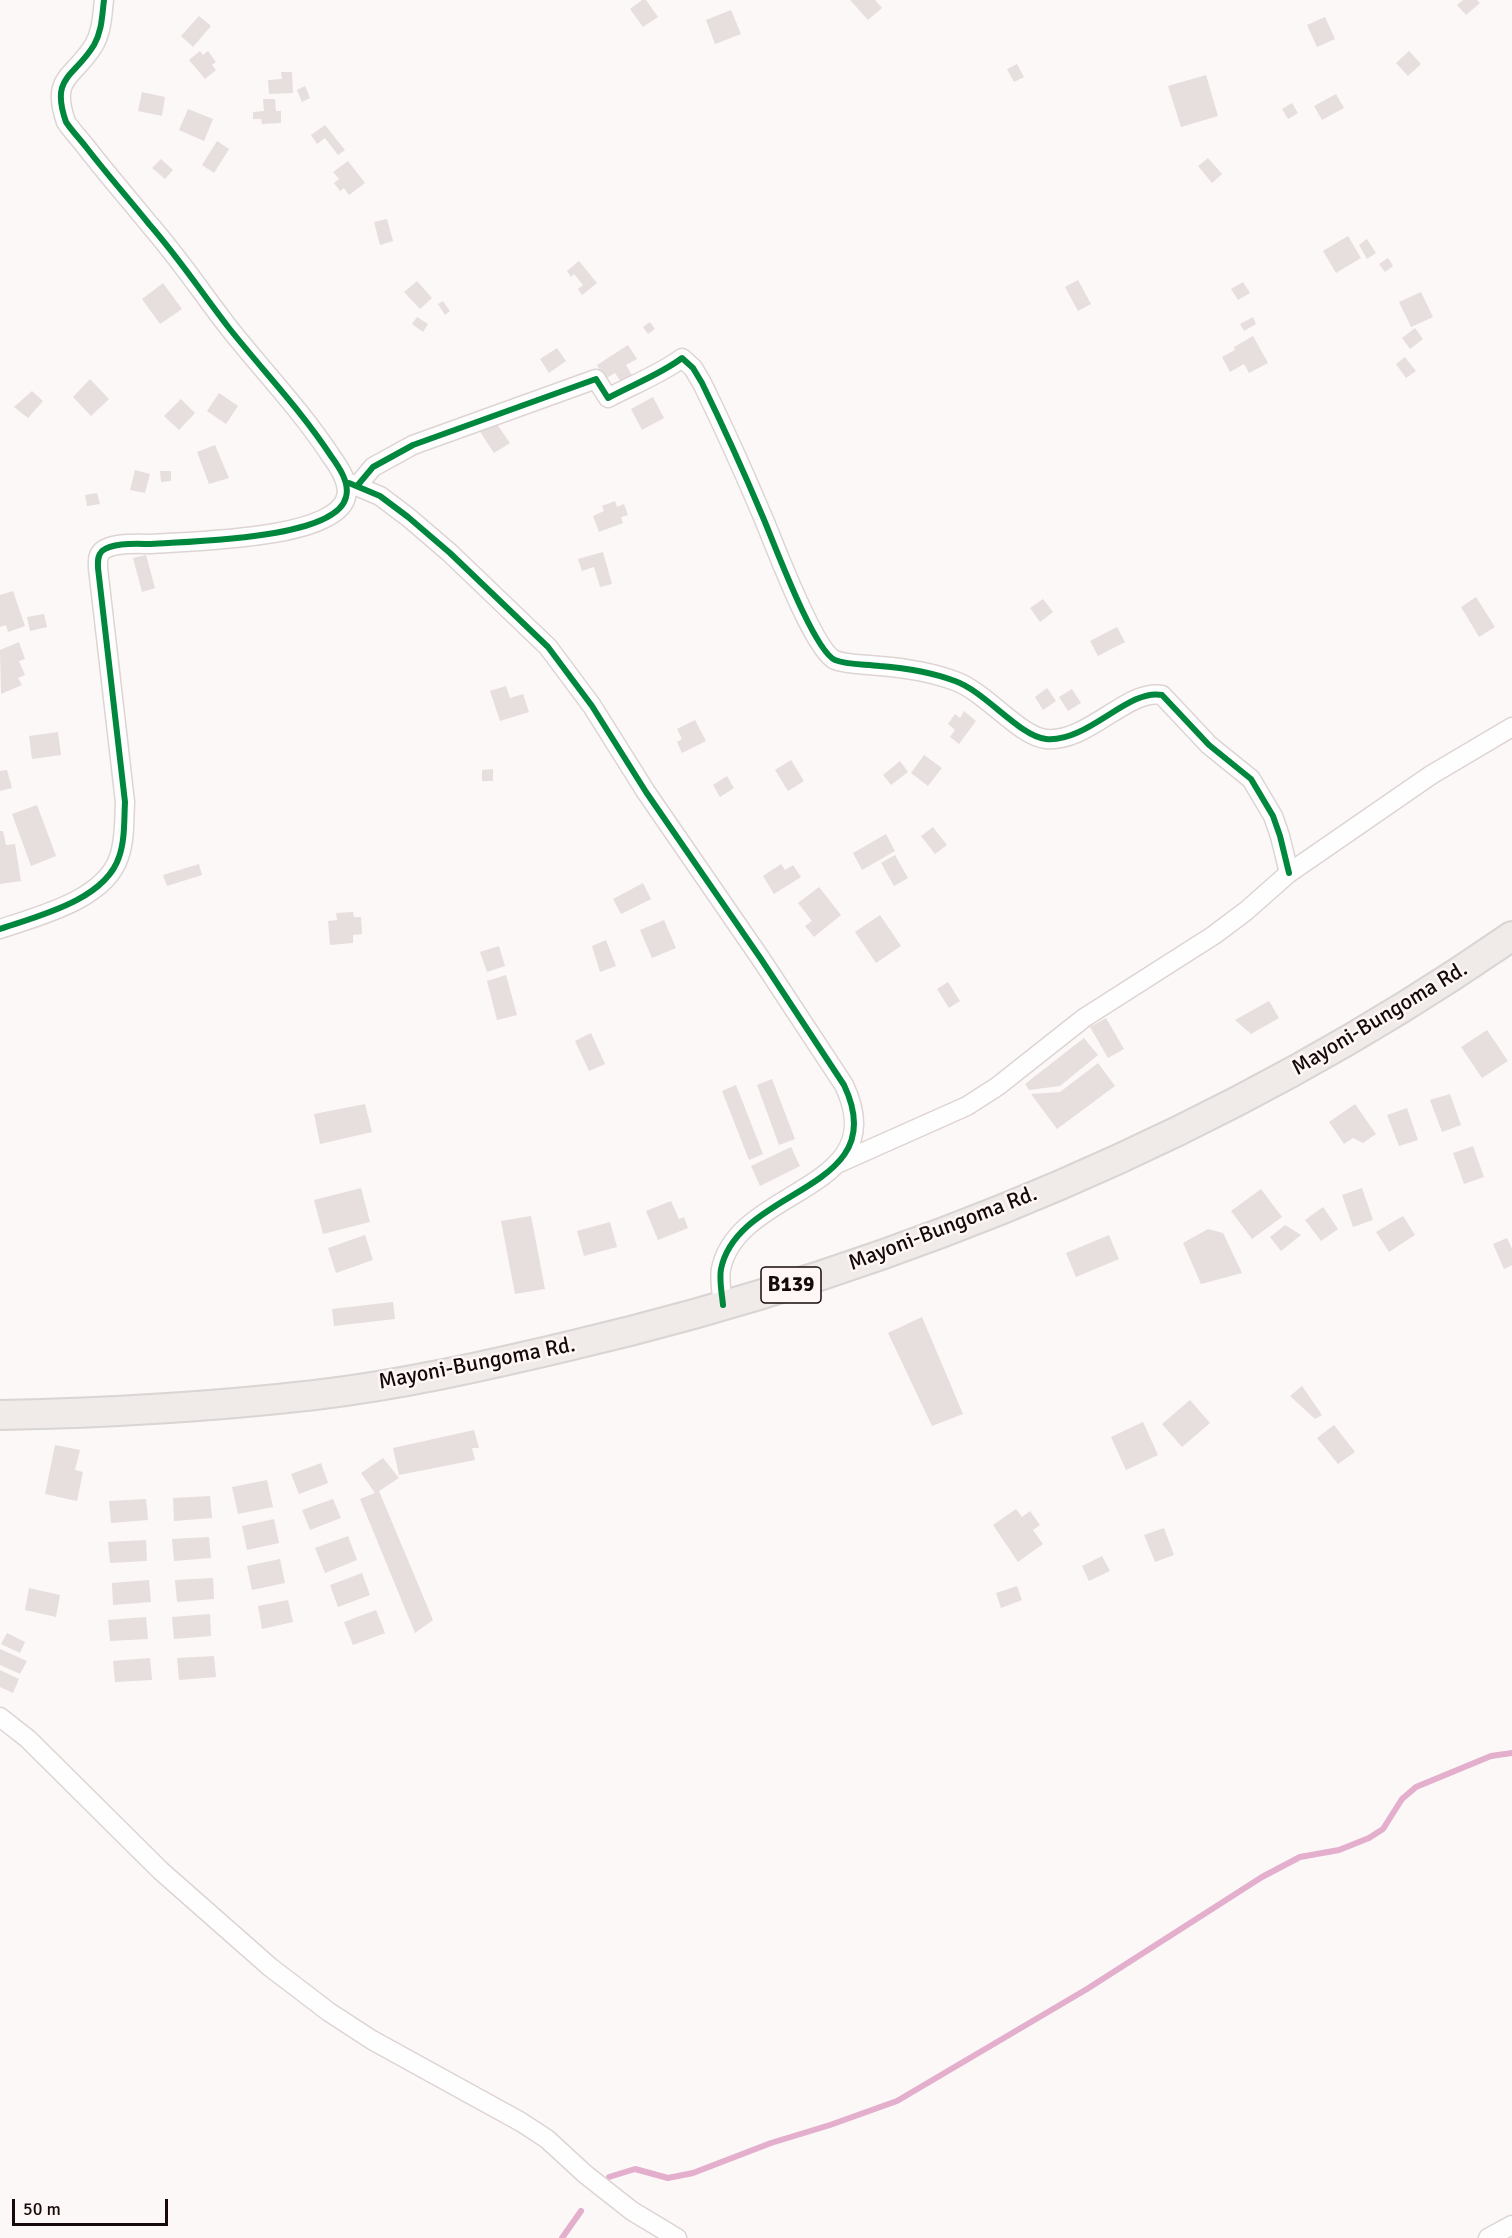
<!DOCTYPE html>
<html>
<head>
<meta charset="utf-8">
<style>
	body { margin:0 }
	#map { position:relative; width:1512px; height:2238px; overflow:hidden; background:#fcf8f8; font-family:Signika,sans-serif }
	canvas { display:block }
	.scale { position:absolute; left:12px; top:2199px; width:156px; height:27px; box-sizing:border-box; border:3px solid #150a09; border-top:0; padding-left:8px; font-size:18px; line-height:21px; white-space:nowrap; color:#150a09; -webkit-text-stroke:4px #fef7f6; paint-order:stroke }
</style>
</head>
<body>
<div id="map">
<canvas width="1512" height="2238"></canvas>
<div class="scale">50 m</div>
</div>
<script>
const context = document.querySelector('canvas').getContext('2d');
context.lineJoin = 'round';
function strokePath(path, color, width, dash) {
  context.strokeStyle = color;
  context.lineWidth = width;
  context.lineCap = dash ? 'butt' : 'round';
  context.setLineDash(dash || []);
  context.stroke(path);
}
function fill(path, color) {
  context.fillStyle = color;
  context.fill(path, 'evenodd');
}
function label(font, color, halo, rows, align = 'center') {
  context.font = font + ' Signika,sans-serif';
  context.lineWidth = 5;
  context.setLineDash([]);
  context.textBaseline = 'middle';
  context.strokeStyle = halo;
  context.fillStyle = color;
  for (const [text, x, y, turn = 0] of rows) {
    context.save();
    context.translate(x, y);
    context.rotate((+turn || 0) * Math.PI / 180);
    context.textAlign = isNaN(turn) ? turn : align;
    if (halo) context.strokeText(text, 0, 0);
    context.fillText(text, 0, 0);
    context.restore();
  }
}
const stream = new Path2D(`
	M609 2177 635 2169 668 2178 693 2173 771 2143 830 2125 897 2101 1087 1989 1262 1877 1300 1857 1339 1850 1369 1838 1383 1829 1402 1799 1416 1787 1491 1756 1512 1753
	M562 2238 581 2211`);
const building = new Path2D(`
	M642 0H646L658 17 643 27 630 9Z
	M850 0H875L882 8 868 20Z
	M1463 0H1477L1480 3 1466 15 1457 5Z
	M731 10 741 34 715 44 706 20Z
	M199 16 211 26 193 47 181 36Z
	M1325 17 1335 39 1317 47 1307 25Z
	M200 51 203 55 208 51 216 62 212 65 216 70 205 79 189 60Z
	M1409 51 1421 64 1408 76 1396 63Z
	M1017 64 1024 77 1014 82 1007 69Z
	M281 72H292L293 93 269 94 268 80 282 79Z
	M1206 75 1218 116 1181 127 1168 86Z
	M305 86 310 98 302 102 297 90Z
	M142 92 165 97 162 116 138 111Z
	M1336 94 1344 108 1322 120 1314 106Z
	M263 99H275L276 111H281V123L262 124 261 119H253V112L264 111Z
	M1292 103 1298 113 1288 119 1282 109Z
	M188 109 213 119 204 141 179 130Z
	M325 125 345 150 338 155 325 138 317 144 311 135Z
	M217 141 229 149 214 173 202 165Z
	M1208 158 1222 174 1212 183 1198 166Z
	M161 159 173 170 165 179 152 168Z
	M348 161 365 183 349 195 344 188 340 191 334 183 339 179 333 172Z
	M387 219 393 241 380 245 374 222Z
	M1348 236 1361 258 1336 273 1323 251Z
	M1367 239 1376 253 1367 259 1359 245Z
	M1388 258 1393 266 1385 272 1379 264Z
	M579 261 597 283 582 295 578 289 583 285 574 274 571 277 567 271Z
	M1078 280 1091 304 1078 311 1065 287Z
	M417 281 432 298 420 309 404 292Z
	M1243 282 1250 293 1238 300 1231 289Z
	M163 283 182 309 160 324 142 299Z
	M1421 292 1433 317 1411 327 1399 302Z
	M443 301 450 311 445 315 438 304Z
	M417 317 428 324 423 332 412 324Z
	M1253 317 1256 324 1244 331 1240 324Z
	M650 322 655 329 648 334 643 327Z
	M1415 328 1423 339 1410 349 1402 338Z
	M1253 336 1268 363 1249 373 1244 364 1230 372 1222 357 1235 350 1234 347Z
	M628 345 637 359 626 365 632 375 621 382 615 373 605 379 597 365Z
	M557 348 566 361 549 373 540 359Z
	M1405 357 1416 371 1406 378 1396 364Z
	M90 379 109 399 91 416 73 397Z
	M32 391 43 401 28 418 14 407Z
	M219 393 238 406 226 424 207 411Z
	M653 397 664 418 642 430 631 409Z
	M181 399 195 413 179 430 164 416Z
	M494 420 510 443 494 453 479 430Z
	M215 445 229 478 209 484 197 452Z
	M135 470 150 474 145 493 130 490Z
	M160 471H171V481L161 482Z
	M97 493 100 504 87 506 85 495Z
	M615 501 617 507 624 504 628 515 621 517 623 523 599 532 593 516 604 511 602 506Z
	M603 552 612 584 600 587 594 567 582 571 578 559Z
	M146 555 155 588 142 592 133 558Z
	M13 591 25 626 8 632 6 625 0 627V595Z
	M1476 597 1495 627 1479 637 1461 607Z
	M1043 599 1053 612 1040 622 1030 608Z
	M44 614 47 627 30 631 27 617Z
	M1117 627 1125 642 1098 656 1090 641Z
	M19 642 25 659 19 661 25 675 18 678 22 685 1 694 0 650Z
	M506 686 510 698 523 694 529 712 500 721 490 691Z
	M1047 688 1056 701 1043 710 1035 697Z
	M1072 689 1081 703 1068 711 1059 697Z
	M964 711 976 721 959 744 950 737 955 730 948 724 955 714 960 718Z
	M695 720 706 741 682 753 677 742 682 739 677 729Z
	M58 732 61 755 32 759 29 736Z
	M924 755 942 768 928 786 911 773Z
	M791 760 804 781 788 791 775 770Z
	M900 761 908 772 891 785 883 775Z
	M493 769V781H482V770Z
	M7 770 12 788 0 791V771Z
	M727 776 734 788 720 797 713 785Z
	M37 805 56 856 31 866 12 814Z
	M933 827 947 845 935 854 921 836Z
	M0 831H3L6 845 15 844 21 881 0 884Z
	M886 834 895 851 862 870 853 853Z
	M895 855 908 878 894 886 881 863Z
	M199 864 202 875 167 886 163 875Z
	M781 864 785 870 793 865 801 877 774 894 763 876Z
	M643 883 651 899 621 914 613 899Z
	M819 887 841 915 814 937 805 926 812 921 798 903Z
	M353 912 354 917H361L362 934 353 935V943L330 945 328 921 337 920 336 913Z
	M880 915 901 946 876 963 855 932Z
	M664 920 676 948 652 958 640 930Z
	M606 940 616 966 600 972 592 946Z
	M499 946 505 966 487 972 480 952Z
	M506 975 517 1015 497 1020 487 981Z
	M948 982 960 1001 949 1008 937 989Z
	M1269 1001 1279 1018 1251 1034 1235 1020Z
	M1106 1018 1124 1049 1108 1058 1090 1027Z
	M1487 1030 1508 1061 1482 1078 1461 1047Z
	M591 1033 605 1064 589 1071 575 1041Z
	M1084 1038 1098 1055 1060 1086 1029 1090 1025 1084Z
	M1098 1063 1115 1086 1057 1129 1031 1094 1060 1092Z
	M772 1079 795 1139 779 1145 757 1085Z
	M736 1085 763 1154 749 1160 722 1091Z
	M1450 1094 1461 1125 1442 1132 1430 1100Z
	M365 1104 372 1132 320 1144 314 1114Z
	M1355 1104 1376 1134 1363 1143 1353 1138 1344 1144 1329 1122Z
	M1407 1108 1418 1140 1399 1146 1387 1115Z
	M1473 1146 1484 1177 1464 1184 1453 1153Z
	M791 1147 800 1166 760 1186 751 1166Z
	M361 1188 370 1222 323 1234 314 1200Z
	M1362 1188 1373 1220 1353 1227 1342 1195Z
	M1261 1189 1282 1217 1252 1239 1231 1211Z
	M671 1201 679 1219 684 1217 688 1228 658 1240 646 1211Z
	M1323 1207 1338 1229 1321 1241 1305 1220Z
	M531 1216 545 1289 515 1294 501 1221Z
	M1403 1216 1415 1235 1389 1252 1376 1232Z
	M610 1222 617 1247 584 1256 577 1231Z
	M1285 1225 1301 1235 1281 1251 1270 1237Z
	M1208 1229 1223 1233 1242 1273 1201 1284 1183 1243Z
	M365 1235 373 1260 336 1273 328 1248Z
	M1109 1235 1119 1259 1076 1277 1066 1253Z
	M1507 1238 1512 1249V1265L1504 1269 1493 1244Z
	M393 1302 395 1319 334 1326 332 1309Z
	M922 1317 963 1414 932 1426 888 1333Z
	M1302 1386 1322 1415 1315 1419 1290 1396Z
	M1190 1400 1210 1423 1182 1447 1162 1424Z
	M1143 1422 1158 1455 1126 1470 1111 1437Z
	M1334 1425 1355 1452 1338 1464 1317 1438Z
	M474 1430 479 1448H472L475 1460 399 1475 393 1448Z
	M55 1445 80 1450 75 1470 83 1472 77 1501 45 1494Z
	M383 1458 399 1478 379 1491 433 1620 415 1633 360 1499 375 1493 361 1473Z
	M321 1463 328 1483 299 1494 291 1474Z
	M267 1480 273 1507 238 1514 232 1487Z
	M210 1496 212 1518 174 1521 173 1498Z
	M146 1499 148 1520 111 1523 109 1501Z
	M333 1499 341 1518 310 1530 302 1510Z
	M1016 1509 1022 1517 1030 1511 1040 1525 1033 1530 1043 1544 1018 1562 993 1525Z
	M274 1519 279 1543 247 1550 242 1526Z
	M1164 1528 1174 1555 1155 1562 1144 1535Z
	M348 1536 357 1560 325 1573 315 1548Z
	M209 1537 211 1558 174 1561 172 1539Z
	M146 1540 147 1561 110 1563 108 1542Z
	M1102 1556 1110 1571 1089 1581 1082 1566Z
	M280 1559 285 1583 252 1590 247 1566Z
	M362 1573 370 1595 338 1607 330 1585Z
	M213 1578 214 1599 177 1602 175 1580Z
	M149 1580 151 1602 113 1605 112 1583Z
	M1017 1586 1022 1600 1001 1608 996 1593Z
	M29 1588 60 1595 56 1617 25 1610Z
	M288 1600 293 1622 262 1629 258 1606Z
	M376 1610 385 1633 353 1645 344 1622Z
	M210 1614 211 1636 174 1639 172 1617Z
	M146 1617 148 1639 110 1641 108 1620Z
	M7 1633 25 1642 20 1653 1 1644Z
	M0 1649 27 1661 20 1674 0 1665Z
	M214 1656 216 1677 179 1680 177 1658Z
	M150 1658 152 1680 115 1682 113 1661Z
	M0 1670 19 1679 13 1693 0 1687Z`);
const minor = new Path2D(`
	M347 482 380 496 408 517 450 553 548 647 592 706 646 792 761 959 844 1085C895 1192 738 1186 721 1269 719 1280 722 1294 723 1305
	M357 486 373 467 413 445 596 379 608 398C632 385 661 374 682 358L693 368 702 383C723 426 743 470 762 515 773 540 813 650 835 660 847 665 866 664 880 666 905 668 931 672 955 681 986 692 1019 736 1046 739 1088 743 1128 688 1162 695L1209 745 1251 779 1273 816 1280 836 1289 873
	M0 929C38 916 105 900 119 857 125 840 124 821 125 802L98 568C98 562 97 556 102 551 113 542 137 544 151 544 188 541 336 540 346 497 350 483 339 467 331 456 301 410 263 371 229 328 202 293 178 257 149 224 128 198 106 173 86 147 79 138 72 131 66 122 50 76 74 78 94 45 102 31 102 16 104 0
	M839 1163 967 1106 998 1086 1084 1018 1214 935 1246 911 1289 873 1431 775 1512 727
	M0 1717 28 1739 161 1871 270 1967 329 2012 372 2040 521 2122 547 2139 585 2174 632 2211 677 2238
	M1488 2238 1512 2225`);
const primary = new Path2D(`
	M0 1415C105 1413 210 1407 315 1395 400 1385 485 1366 569 1346 903 1268 1229 1132 1512 936`);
const cycleway = new Path2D(`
	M349 483 380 496 408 517 450 553 548 647 592 706 646 792 761 959 844 1085C895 1192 738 1186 721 1269 719 1280 722 1294 723 1305
	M357 486 373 467 413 445 596 379 608 398C632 385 661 374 682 358L693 368 702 383C723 426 743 470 762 515 773 540 813 650 835 660 847 665 866 664 880 666 905 668 931 672 955 681 986 692 1019 736 1046 739 1088 743 1128 688 1162 695L1209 745 1251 779 1273 816 1280 836 1289 873
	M0 929C38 916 105 900 119 857 125 840 124 821 125 802L98 568C98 562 97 556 102 551 113 542 137 544 151 544 188 541 336 540 346 497 350 483 339 467 331 456 301 410 263 371 229 328 202 293 178 257 149 224 128 198 106 173 86 147 79 138 72 131 66 122 50 76 74 78 94 45 102 31 102 16 104 0`);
const shields = [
	[791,1285,60]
];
const shieldNames = [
	["B139",791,1285]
];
const streetNames = [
	["Mayoni-Bungoma Rd.",1380,1019,-31],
	["Mayoni-Bungoma Rd.",943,1229,-21],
	["Mayoni-Bungoma Rd.",477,1364,-11]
];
strokePath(stream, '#e4aecd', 6);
fill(building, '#e7dede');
strokePath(minor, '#ddd4d3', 21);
strokePath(primary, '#d9d5d5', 32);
strokePath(minor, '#fffefe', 18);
strokePath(primary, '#f0eae9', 28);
strokePath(cycleway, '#00873e', 6);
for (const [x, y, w] of shields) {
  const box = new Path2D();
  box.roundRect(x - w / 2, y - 18, w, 36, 4.5);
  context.fillStyle = '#fef7f6';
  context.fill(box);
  strokePath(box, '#150a09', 1.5);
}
label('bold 21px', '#150a09', null, shieldNames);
label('22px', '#150a09', '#fef7f6', streetNames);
</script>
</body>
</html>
